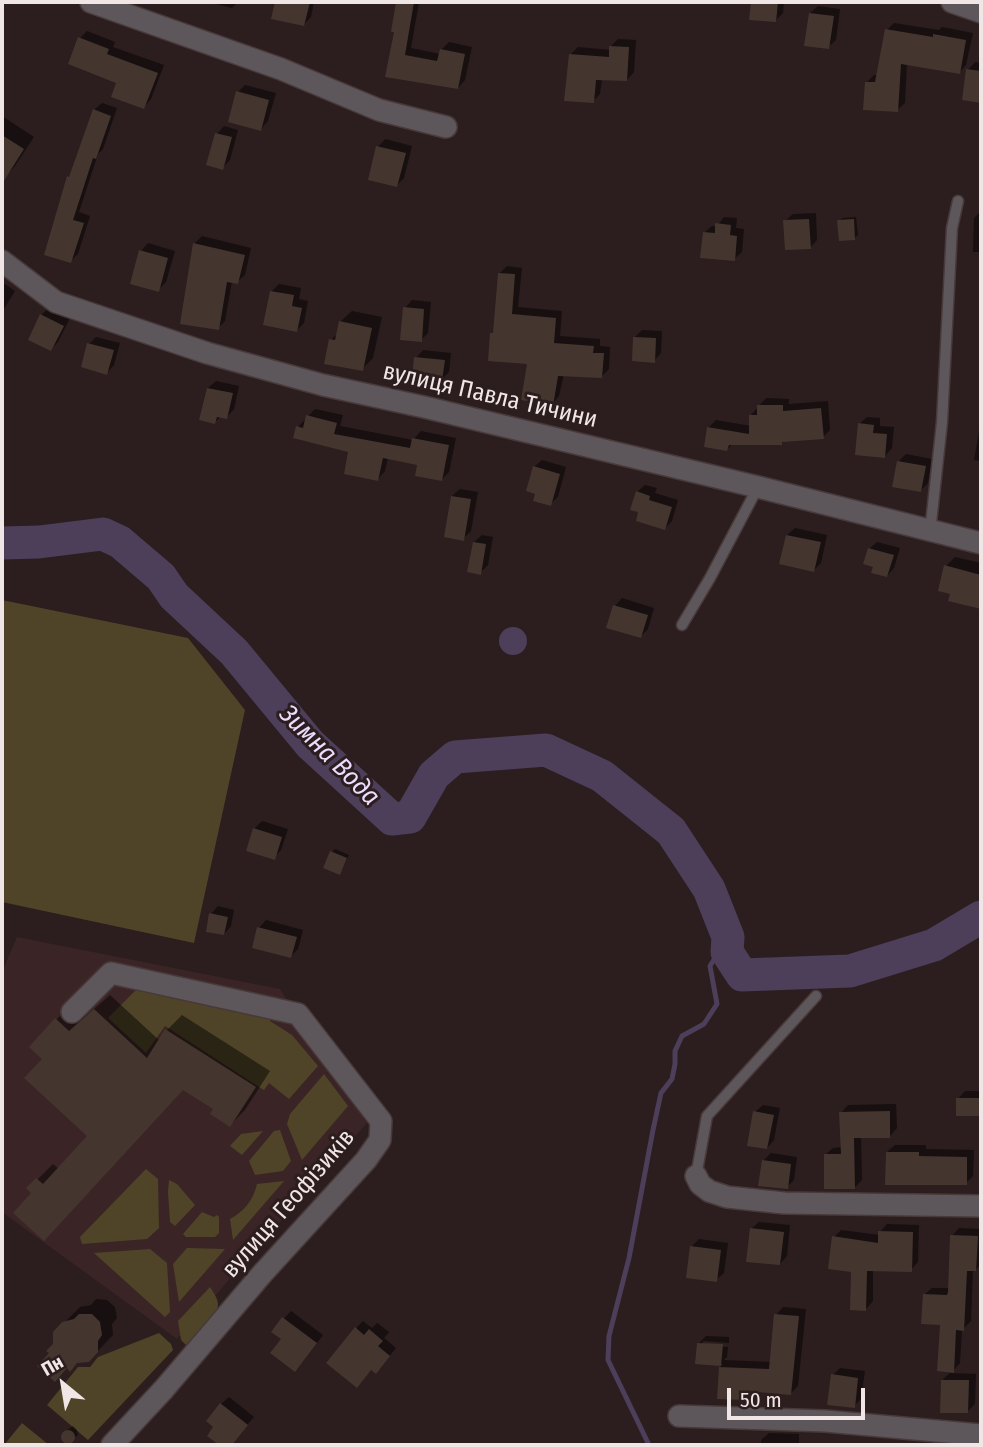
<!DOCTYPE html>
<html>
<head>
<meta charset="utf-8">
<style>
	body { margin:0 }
	#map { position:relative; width:983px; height:1447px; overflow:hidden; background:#2c1d1e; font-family:"Fira Sans Condensed",sans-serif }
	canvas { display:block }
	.frame { position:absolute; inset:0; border:4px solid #f1e6e6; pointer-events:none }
	.north { position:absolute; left:28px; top:1349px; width:70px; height:70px; -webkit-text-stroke:5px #2c1d1e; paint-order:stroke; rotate:330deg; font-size:19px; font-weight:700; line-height:28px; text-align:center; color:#f1e6e6 }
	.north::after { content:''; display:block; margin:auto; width:24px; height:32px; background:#f1e6e6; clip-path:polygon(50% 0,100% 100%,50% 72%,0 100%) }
	.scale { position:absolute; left:727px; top:1388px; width:138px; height:32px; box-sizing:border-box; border:4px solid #f1e6e6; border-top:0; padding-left:9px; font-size:21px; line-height:24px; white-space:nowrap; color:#f1e6e6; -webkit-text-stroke:5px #2c1d1e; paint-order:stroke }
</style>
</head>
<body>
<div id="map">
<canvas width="983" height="1447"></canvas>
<div class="frame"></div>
<div class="north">Пн</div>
<div class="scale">50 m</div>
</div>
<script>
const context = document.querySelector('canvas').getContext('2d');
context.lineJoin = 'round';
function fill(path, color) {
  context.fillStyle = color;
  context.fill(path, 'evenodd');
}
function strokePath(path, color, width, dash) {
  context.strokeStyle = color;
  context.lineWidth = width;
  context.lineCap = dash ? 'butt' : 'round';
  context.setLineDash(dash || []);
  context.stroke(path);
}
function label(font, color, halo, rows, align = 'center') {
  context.font = font + ' "Fira Sans Condensed",sans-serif';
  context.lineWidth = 6;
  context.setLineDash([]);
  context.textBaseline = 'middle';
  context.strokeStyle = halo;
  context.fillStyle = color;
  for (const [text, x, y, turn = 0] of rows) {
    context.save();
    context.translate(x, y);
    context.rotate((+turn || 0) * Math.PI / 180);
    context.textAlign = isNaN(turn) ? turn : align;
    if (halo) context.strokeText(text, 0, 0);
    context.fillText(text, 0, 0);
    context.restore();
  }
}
const built = new Path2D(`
	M17 937 280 989 367 1123 177 1339 2 1212V972Z`);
const green = new Path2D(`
	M2 600 188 638 245 710 194 943 2 902Z
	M140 986 270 1015V1021L292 1035 318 1066 289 1099 269 1083 264 1090 259 1087 165 1026 146 1053 108 1018Z
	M324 1074 348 1106 302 1160 287 1124 290 1114Z
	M280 1130 291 1161 283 1171 255 1175 249 1161 274 1131Z
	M263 1131 242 1155 230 1146 241 1134Z
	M146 1169 158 1179 159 1228 147 1239 82 1244 80 1237Z
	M169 1180 177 1184 195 1205 175 1226 170 1222 168 1192Z
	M284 1181 233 1240 230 1219C244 1211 253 1201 257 1184Z
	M202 1212 214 1217 217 1215 219 1217V1233L215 1237H186L183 1234Z
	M187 1248 225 1249 179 1302 173 1264Z
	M150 1249 167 1263 170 1312 165 1317 94 1253Z
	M210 1287C216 1297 221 1302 216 1313L186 1345 181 1340 178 1321Z
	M159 1333 171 1344 173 1350 88 1440 47 1405 78 1367H90L98 1357Z
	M22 1423 49 1445H4Z`);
const water = new Path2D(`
	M499 641a14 14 0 1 1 28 0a14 14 0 1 1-28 0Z`);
const shadow = new Path2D(`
	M208 2H238L232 8Z
	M276 2H314L311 17 304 24 273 18Z
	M398 2H419L411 48 440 54 441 50 449 42 472 47 465 80 458 88 387 75 396 31 393 30Z
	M752 2H784L783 13 776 20 751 18Z
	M818 6 840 9 836 40 828 47 810 13Z
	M894 23 939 30 942 27 973 33 966 65 959 73 907 63 905 103 897 110 866 83 874 75H878L887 30Z
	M87 31 115 42 113 47 164 65 151 99 144 107 118 82 80 38Z
	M618 39 636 40 634 72 627 80 602 79 600 94 593 101 570 55 578 47 611 50V46Z
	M975 62 981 63V101L964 99 968 70Z
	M245 85 276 93 268 121 261 129 238 92Z
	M102 103 117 108 103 149 98 154 79 212 90 216 78 254 70 261 68 177 72 174 94 110Z
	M2 116 34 137 15 166 4 178 2 177Z
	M224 126 238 130 230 160 222 168 217 134Z
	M385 139 412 146 404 178 397 185 378 147Z
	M981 211V252H973L974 218Z
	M816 213 817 240 810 248 785 221 793 214Z
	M724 217 737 218 736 228 744 229 742 252 734 259 704 233 712 226H717Z
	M856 217 858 235 854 238 839 221 842 218Z
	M202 236 251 248 245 275 237 282 232 281 225 321 218 328 182 323 195 243Z
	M148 243 175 251 166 282 158 290 141 251Z
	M507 266 522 268 518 307 562 311 560 336 600 339V346L610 347 609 369 602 376 564 374 559 396 552 404 529 363 494 332 499 274Z
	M2 282 15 291 2 312Z
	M279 284 301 288 299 299 308 301 304 323 297 330 271 292Z
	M412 300 431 302 428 333 421 340 405 308Z
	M49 308 70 318 58 342 51 349 41 315Z
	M352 311 382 317 373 358 362 369 331 340 338 333 340 322Z
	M642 330 662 331 661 353 654 361 635 337Z
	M96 337 120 343 114 365 107 373 89 344Z
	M423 350 451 353 449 372 442 379 416 358Z
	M216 381 239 386 234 409 227 417 221 416 215 422 208 388Z
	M766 398 789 399V404L828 401 830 430 823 437 785 440 781 444 733 443 727 450 709 427 716 420 751 426V415Z
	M315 409 343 415 340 426 413 440 421 431 456 438 449 472 442 479 419 463 388 457 385 471 378 479 350 451 298 427Z
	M867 417 880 418V426L894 427 892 448 885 456 859 424Z
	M981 420V461L974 460Z
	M906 454 932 459 928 483 921 490 899 461Z
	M542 460 566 467 558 497 550 504 534 467Z
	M645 485 657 488 655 493 678 500 672 521 665 528 641 511 637 492Z
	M460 489 478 492 471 531 463 539 452 496Z
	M795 528 827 535 821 563 814 570 787 535Z
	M482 535 493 537 488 565 480 573 474 542Z
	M877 542 900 548 894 568 887 576 875 566 869 549Z
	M955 557 981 563V607L950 600 952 592 946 566Z
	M622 598 654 608 648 629 641 636 615 606Z
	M262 821 288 829 281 850 274 858 254 829Z
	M335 849 349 855 342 870 339 873 332 852Z
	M218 906 234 910 231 926 224 934 211 914Z
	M266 920 303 930 298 949 291 956 259 928Z
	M110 995 160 1041 167 1030 182 1015 270 1071 245 1110 230 1125 215 1109 184 1089 33 1193 29 1188 53 1164 59 1169 89 1136 44 1059 56 1020 71 1004 85 1017Z
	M965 1091H981V1135H979V1114L958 1099Z
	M896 1104 897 1128 890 1136H861L862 1180 855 1187 825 1155 833 1148 842 1147 841 1113 848 1105Z
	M763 1105 780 1108 774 1140 767 1148 755 1112Z
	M895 1145H926V1149L974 1150 973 1176 966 1183 887 1152Z
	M771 1153 797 1157 794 1180 787 1187 763 1161Z
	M759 1222 790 1225 787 1256 780 1264 751 1229Z
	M887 1224 919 1225 918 1262 911 1270 873 1269V1301L866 1309 853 1270 834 1237 841 1230 880 1235V1232Z
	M959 1228 981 1229V1264L976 1269H973L971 1321 962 1330 960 1363 951 1373 976 1374 975 1404 968 1411 942 1380 952 1371 942 1323 924 1295 932 1288H949L952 1236Z
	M699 1239 728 1243 724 1273 716 1280 692 1246Z
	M96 1299 107 1300 115 1307 117 1318 112 1324 113 1335 88 1361 52 1353 64 1323 80 1307 91 1305Z
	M783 1307 806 1309 798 1386 791 1393 753 1390 745 1398 720 1367 723 1364 697 1363 699 1343 706 1336 729 1337V1343L703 1341V1345L728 1347 727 1357 724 1360 771 1362 776 1315Z
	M291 1311 323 1335 302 1363 283 1339 273 1331Z
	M363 1321 372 1328 377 1323 389 1332 384 1338 396 1348 383 1364 356 1328Z
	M840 1368 865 1371 861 1399 854 1406 833 1375Z
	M229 1397 254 1417 230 1445H221L209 1435 215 1427 221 1404Z
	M73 1426 77 1430 78 1435 67 1442 63 1440V1433Z
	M769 1433 799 1434V1445H761V1440Z`);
const stream = new Path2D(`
	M649 1445 608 1360 609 1336 629 1258 653 1130 661 1093 672 1079 675 1064V1051L682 1036 704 1024 717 1004 710 966 728 937`);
const river = new Path2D(`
	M2 543 39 542 103 534 120 542 161 577 174 596 234 652 310 744 392 819 410 817 434 775 455 757 546 750 602 776 671 831 709 889 728 937 727 952 742 975 850 971 934 945 981 917`);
const building = new Path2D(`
	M275 2H310L304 26 271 19Z
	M396 2H414L405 55 437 61 440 49 465 54 458 89 385 77 394 32H391Z
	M751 2H778L776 22 749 20Z
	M809 13 834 16 829 49 804 46Z
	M885 29 933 37V34L966 40 960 74 901 64 898 112 863 110 865 82H875Z
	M78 37 109 49 107 54 158 73 144 109 111 97 116 83 68 64Z
	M609 46 629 47 627 81 596 80 594 103 564 101 569 54 609 57Z
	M966 69 981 71V103L962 100Z
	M236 91 269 100 261 131 228 122Z
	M93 109 111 116 96 159 93 158 73 220 84 223 71 263 44 255 67 176 69 177Z
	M215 133 232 137 223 170 206 165Z
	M2 135 24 149 2 184Z
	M376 146 406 153 397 187 368 180Z
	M809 219 811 249 785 250 783 220Z
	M854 219 855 240 839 241 837 220Z
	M715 223 731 225 730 235 737 236 735 261 700 258 703 232 715 233Z
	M193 243 245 255 238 284 227 282 219 330 180 324Z
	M139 250 168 258 159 292 130 284Z
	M498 273 515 274 512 314 556 318 554 343 594 346 593 353H604L602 378 558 376 553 406 521 400 527 364 488 361 490 333H493Z
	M270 291 294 295 292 306 302 308 297 332 263 325Z
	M403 307 424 309 422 342 400 340Z
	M40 314 64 326 51 351 28 340Z
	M339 321 372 328 363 371 324 364 329 339 335 340Z
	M633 337 656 338 655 363 632 361Z
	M87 343 114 350 107 375 81 367Z
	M414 357 445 360 442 381 412 378Z
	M207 388 233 393 227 419 217 417 215 424 199 420Z
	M757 405H783V411L821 408 824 439 782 442V445H729L727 451 704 447 707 427 749 434V415H757Z
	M306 415 337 423 334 434 410 448 412 438 449 445 442 481 415 476 417 465 383 458 378 481 344 474 348 452 293 438 296 426 303 428Z
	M858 423 874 425 873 433 887 434 885 458 855 455Z
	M897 461 926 466 921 492 892 487Z
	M533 466 560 474 551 506 533 501 535 494 526 491Z
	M636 491 650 496 649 500 672 507 665 530 636 521 638 512 630 510Z
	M451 496 471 499 464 541 444 537Z
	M786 535 821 542 814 572 779 564Z
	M473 542 486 544 481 575 467 572Z
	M868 548 894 555 887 577 871 573 873 567 863 564Z
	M944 565 981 575V609L948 601 950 594 938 591Z
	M613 605 648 615 641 638 606 628Z
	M253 828 282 837 275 860 246 851Z
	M330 851 347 858 340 875 323 868Z
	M209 913 228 917 224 935 206 932Z
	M257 927 297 937 291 958 252 948Z
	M94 1009 147 1058 165 1029 256 1087 230 1127 210 1114 213 1109 183 1090 44 1241 13 1213 31 1193 26 1188 36 1178 43 1184 87 1136 24 1078 42 1059 29 1047 55 1018 69 1031Z
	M956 1098H981V1116H956Z
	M753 1111 774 1115 767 1149 747 1146Z
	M890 1111V1138H854L855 1189H824V1154H841L839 1112Z
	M886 1152H919V1156L967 1157V1185H885Z
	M762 1160 791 1164 788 1189 758 1186Z
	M750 1228 784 1232 780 1265 746 1262Z
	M878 1231 913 1232 912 1272 867 1271 866 1311 850 1310 851 1272 828 1269 832 1236 878 1243Z
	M950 1235 978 1236 976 1271H967L964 1331 956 1330 954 1373 937 1371 940 1325 921 1324 923 1294 947 1295 948 1292Z
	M690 1246 721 1250 717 1282 686 1278Z
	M79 1314H92L100 1322 102 1335 98 1341V1352L89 1362 77 1363 70 1372 67 1368 55 1382 37 1366 49 1353 46 1351 53 1344V1332L62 1322 74 1319Z
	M774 1314 799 1316 791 1395 746 1391 745 1400 717 1399 719 1367 769 1369Z
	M282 1317 317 1343 295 1372 270 1353 281 1339 271 1332Z
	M355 1327 364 1335 369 1329 383 1341 378 1346 390 1356 376 1374 371 1370 357 1388 326 1363Z
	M697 1343 723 1344 721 1366 695 1364Z
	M831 1374 858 1378 855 1408 827 1405Z
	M941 1380H969L968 1413H940Z
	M220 1403 248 1425 232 1445H219L207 1436 213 1427 206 1421Z
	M61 1437a7 7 0 1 1 14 0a7 7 0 1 1-14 0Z`);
const lane = new Path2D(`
	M930 532 942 422 952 228 958 201
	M682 625 710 578 758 487
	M696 1176 707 1116 816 996`);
const street = new Path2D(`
	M91 2 281 69 379 110 446 127
	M952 2 981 12
	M2 261 56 302 207 353 323 385 424 407 758 487 981 543
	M72 1012 111 973 298 1014 381 1121 380 1140 366 1160 262 1274 164 1389 112 1445
	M696 1176 700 1184 709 1191 727 1197 784 1203 981 1206
	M679 1416 825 1421 981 1435`);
const streetNames = [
	["вулиця Павла Тичини",490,396,13],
	["вулиця Геофізиків",289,1204,-49]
];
const waterNames = [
	["Зимна Вода",329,756,45]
];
fill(built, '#3a2425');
fill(green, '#4f4428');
fill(water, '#4d3e5a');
fill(shadow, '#0007');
strokePath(stream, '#4d3e5a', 5);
strokePath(river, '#4d3e5a', 33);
fill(building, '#44362e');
strokePath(lane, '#48393a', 13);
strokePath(street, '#48393a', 24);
strokePath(lane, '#5d565a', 10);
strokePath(street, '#5d565a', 21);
label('24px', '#f1e6e6', '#2c1d1e', streetNames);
label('italic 26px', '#eddcfe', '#2c1d1e', waterNames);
</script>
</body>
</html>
